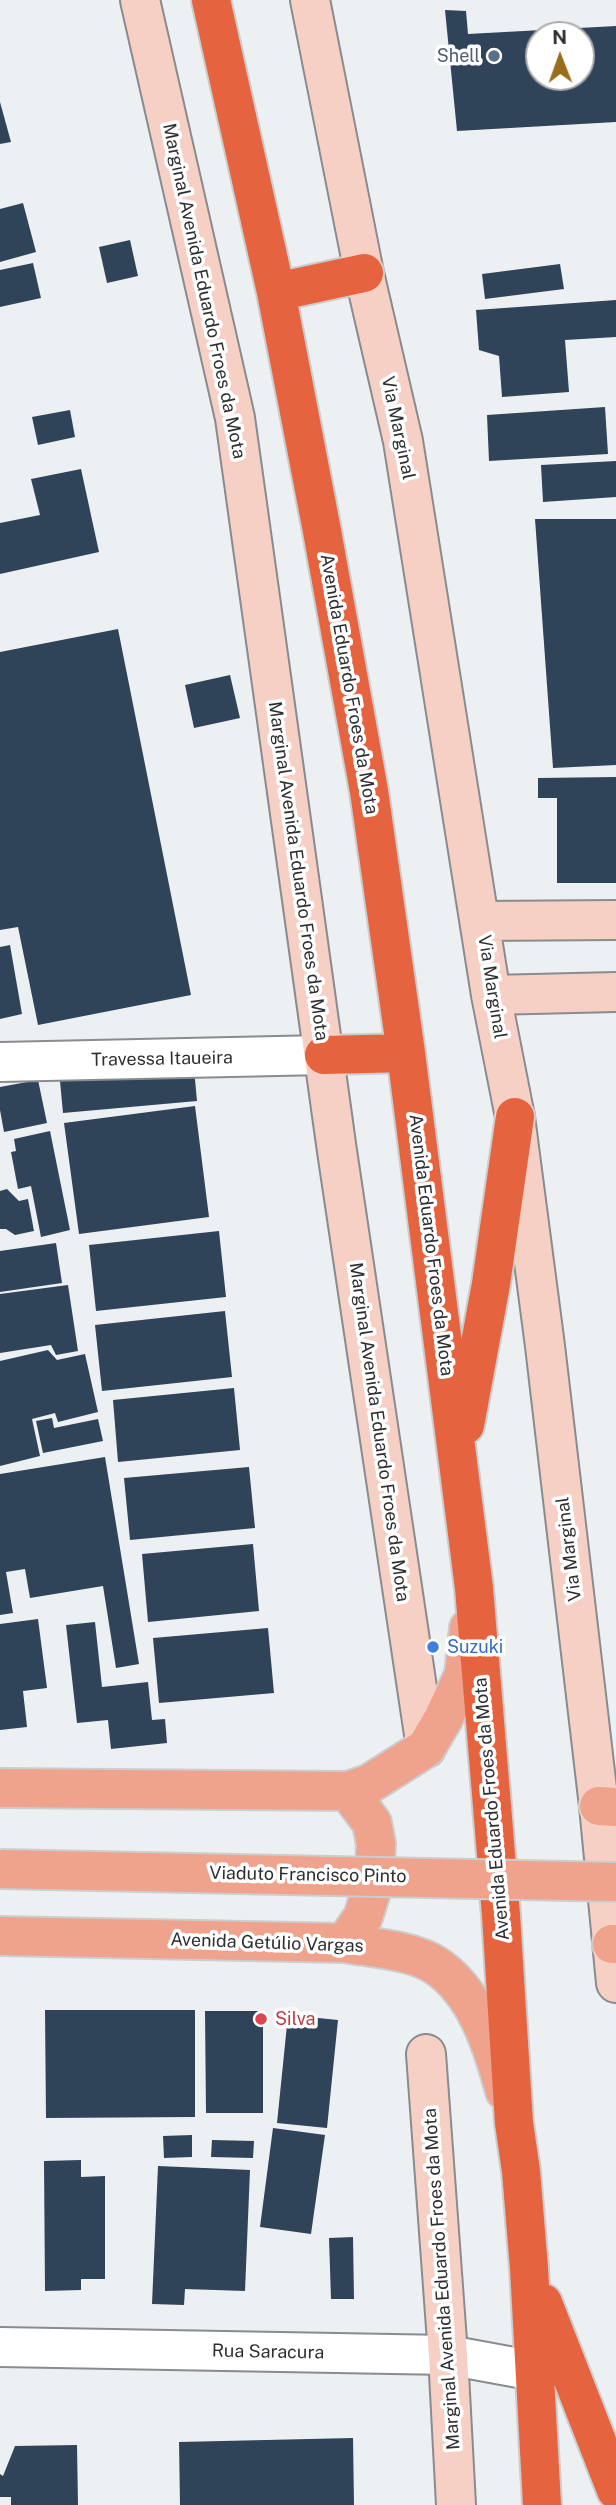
<!DOCTYPE html>
<html>
<head>
<meta charset="utf-8">
<style>
	body { margin:0 }
	#map { position:relative; width:616px; height:2505px; overflow:hidden; background:#edf0f2; font-family:"Public Sans",sans-serif }
	canvas { display:block }
	.north { position:absolute; left:525px; top:21px; width:70px; height:70px; box-sizing:border-box; background:#fff; border:2px solid #ababac; border-radius:50%; rotate:359deg; font-size:19px; font-weight:700; line-height:28px; text-align:center; color:#2d2e2f }
	.north::after { content:''; display:block; margin:auto; width:24px; height:32px; background:#986d1b; clip-path:polygon(50% 0,100% 100%,50% 72%,0 100%) }
</style>
</head>
<body>
<div id="map">
<canvas width="616" height="2505"></canvas>
<div class="north">N</div>
</div>
<script>
const context = document.querySelector('canvas').getContext('2d');
context.lineJoin = 'round';
function fill(path, color) {
  context.fillStyle = color;
  context.fill(path, 'evenodd');
}
function strokePath(path, color, width, dash) {
  context.strokeStyle = color;
  context.lineWidth = width;
  context.lineCap = dash ? 'butt' : 'round';
  context.setLineDash(dash || []);
  context.stroke(path);
}
function label(font, color, halo, rows, align = 'center') {
  context.font = font + ' "Public Sans",sans-serif';
  context.lineWidth = 7;
  context.setLineDash([]);
  context.textBaseline = 'middle';
  context.strokeStyle = halo;
  context.fillStyle = color;
  for (const [text, x, y, turn = 0] of rows) {
    context.save();
    context.translate(x, y);
    context.rotate((+turn || 0) * Math.PI / 180);
    context.textAlign = isNaN(turn) ? turn : align;
    if (halo) context.strokeText(text, 0, 0);
    context.fillText(text, 0, 0);
    context.restore();
  }
}
const building = new Path2D(`
	M445 10 466 11 468 34 616 26V122L457 131ZM539 35H581V77H539Z
	M0 102 11 142 0 144Z
	M23 203 36 252 0 262V209Z
	M130 240 138 276 107 283 99 247Z
	M33 263 41 298 0 307V270Z
	M560 264 564 289 485 299 482 274Z
	M616 300V337L565 340 569 392 502 397 499 356 479 350 476 310Z
	M605 407 608 454 489 461 487 415Z
	M70 410 75 437 38 445 32 417Z
	M616 461V497L543 502 541 465Z
	M81 469 99 552 0 574V523L40 515 31 479Z
	M535 519H616V765L553 768Z
	M118 629 191 995 38 1025 18 927 0 930V652Z
	M230 675 240 718 194 728 185 685Z
	M616 777V883H557V798H538V778Z
	M10 945 22 1014 0 1019V947Z
	M194 1069 197 1101 63 1113 60 1081Z
	M38 1080 47 1123 4 1132 0 1110V1087Z
	M195 1106 209 1217 79 1234 64 1123Z
	M50 1131 70 1230 41 1237 31 1186 18 1189 11 1152 16 1151 14 1139Z
	M7 1189 19 1201 28 1199 34 1231 15 1235 6 1229H0V1191Z
	M219 1231 226 1297 96 1311 89 1245Z
	M56 1243 62 1283 0 1292V1251Z
	M68 1285 78 1351 56 1355 51 1345 0 1353V1294Z
	M225 1311 232 1377 102 1391 95 1325Z
	M48 1350 57 1360 85 1354 98 1412 58 1422 55 1413 32 1419 40 1456 0 1466V1361Z
	M234 1388 240 1450 118 1462 113 1400Z
	M52 1418 54 1428 98 1419 103 1441 43 1453 36 1421Z
	M105 1457 139 1664 116 1668 103 1586 30 1598 25 1569 6 1572 13 1613 0 1615V1474Z
	M249 1467 255 1528 130 1540 124 1478Z
	M253 1544 259 1611 148 1622 142 1554Z
	M38 1619 47 1688 23 1691 27 1727 0 1730V1624Z
	M95 1622 102 1687 148 1682 152 1720 165 1719 167 1743 111 1749 108 1720 77 1723 66 1625Z
	M268 1628 274 1693 159 1703 153 1638Z
	M45 2010H195V2117L46 2118Z
	M205 2011H263V2113H206Z
	M288 2015 338 2020 327 2128 277 2123Z
	M273 2128 325 2135 311 2234 260 2227Z
	M192 2135V2157L164 2158 163 2136Z
	M212 2140 254 2141 253 2158 211 2157Z
	M81 2160V2177L105 2176V2279H81V2290L45 2291 44 2161Z
	M158 2166 250 2170 245 2291 185 2289 184 2305 152 2304Z
	M353 2237 354 2299H331L329 2238Z
	M353 2438 354 2505H180L179 2442Z
	M77 2445 78 2505H11V2497H0V2474L3 2476 15 2446Z`);
const street = new Path2D(`
	M0 1062 324 1055
	M0 2347 448 2355 535 2371`);
const secondary = new Path2D(`
	M140 0 235 418 337 1151 426 1748
	M310 0 364 273 403 441 491 995 515 1117 545 1346 599 1806 616 1983
	M481 921 616 920
	M491 995 616 992
	M426 2054 448 2355 456 2505`);
const primary = new Path2D(`
	M0 1788 348 1791 369 1784 426 1748 443 1719 464 1675 469 1628
	M599 1806 616 1807
	M0 1936 345 1943C372 1948 412 1950 435 1965 476 1991 493 2047 505 2091
	M345 1943 363 1917 374 1882 376 1844 372 1823 348 1791
	M612 1944H616`);
const highway = new Path2D(`
	M211 0 276 292 322 531 369 791 406 1053 474 1588 501 1915 514 2123 521 2171 529 2268 542 2505
	M276 292 364 273
	M324 1055 406 1053
	M465 1425 491 1284 515 1117
	M543 2303 616 2490`);
const primaryBridge = new Path2D(`
	M0 1869 616 1882`);
const markers = [
	[494,56,7,"#5c6f8a"],
	[433,1647,7,"#3f7fe0"],
	[261,2019,7,"#e0444e"]
];
const serviceNames = [
	["Shell",480,56]
];
const streetNames = [
	["Marginal Avenida Eduardo Froes da Mota",204,291,78],
	["Via Marginal",398,428,78],
	["Avenida Eduardo Froes da Mota",349,684,80],
	["Marginal Avenida Eduardo Froes da Mota",298,871,82],
	["Via Marginal",492,987,81],
	["Travessa Itaueira",162,1059,-1],
	["Avenida Eduardo Froes da Mota",431,1245,83],
	["Marginal Avenida Eduardo Froes da Mota",379,1432,82],
	["Via Marginal",569,1549,-97],
	["Avenida Eduardo Froes da Mota",492,1809,-95],
	["Viaduto Francisco Pinto",308,1875,1],
	["Avenida Getúlio Vargas",267,1943,2],
	["Marginal Avenida Eduardo Froes da Mota",442,2279,-94],
	["Rua Saracura",268,2352,1]
];
const shopNames = [
	["Suzuki",447,1647]
];
const healthNames = [
	["Silva",275,2019]
];
fill(building, '#2f4359');
strokePath(street, '#898b8e', 42);
strokePath(secondary, '#898b8e', 42);
strokePath(primary, '#cdcdcd', 42);
strokePath(highway, '#cdcdcd', 42);
strokePath(street, '#fff', 38);
strokePath(secondary, '#f7d0c5', 38);
strokePath(primary, '#efa28c', 38);
strokePath(highway, '#e5643f', 38);
strokePath(primaryBridge, '#cdcdcd', 42, []);
strokePath(primaryBridge, '#efa28c', 38);
for (const [x, y, r, color] of markers) {
  const dot = new Path2D();
  dot.arc(x, y, r, 0, 2 * Math.PI);
  context.fillStyle = color;
  context.fill(dot);
  strokePath(dot, '#fff', 2.5);
}
label('18px', '#4e5e75', '#fff', serviceNames, 'right');
label('18px', '#2d2e2f', '#fff', streetNames);
label('18px', '#366cbe', '#fff', shopNames, 'left');
label('18px', '#be3a42', '#fff', healthNames, 'left');
</script>
</body>
</html>
